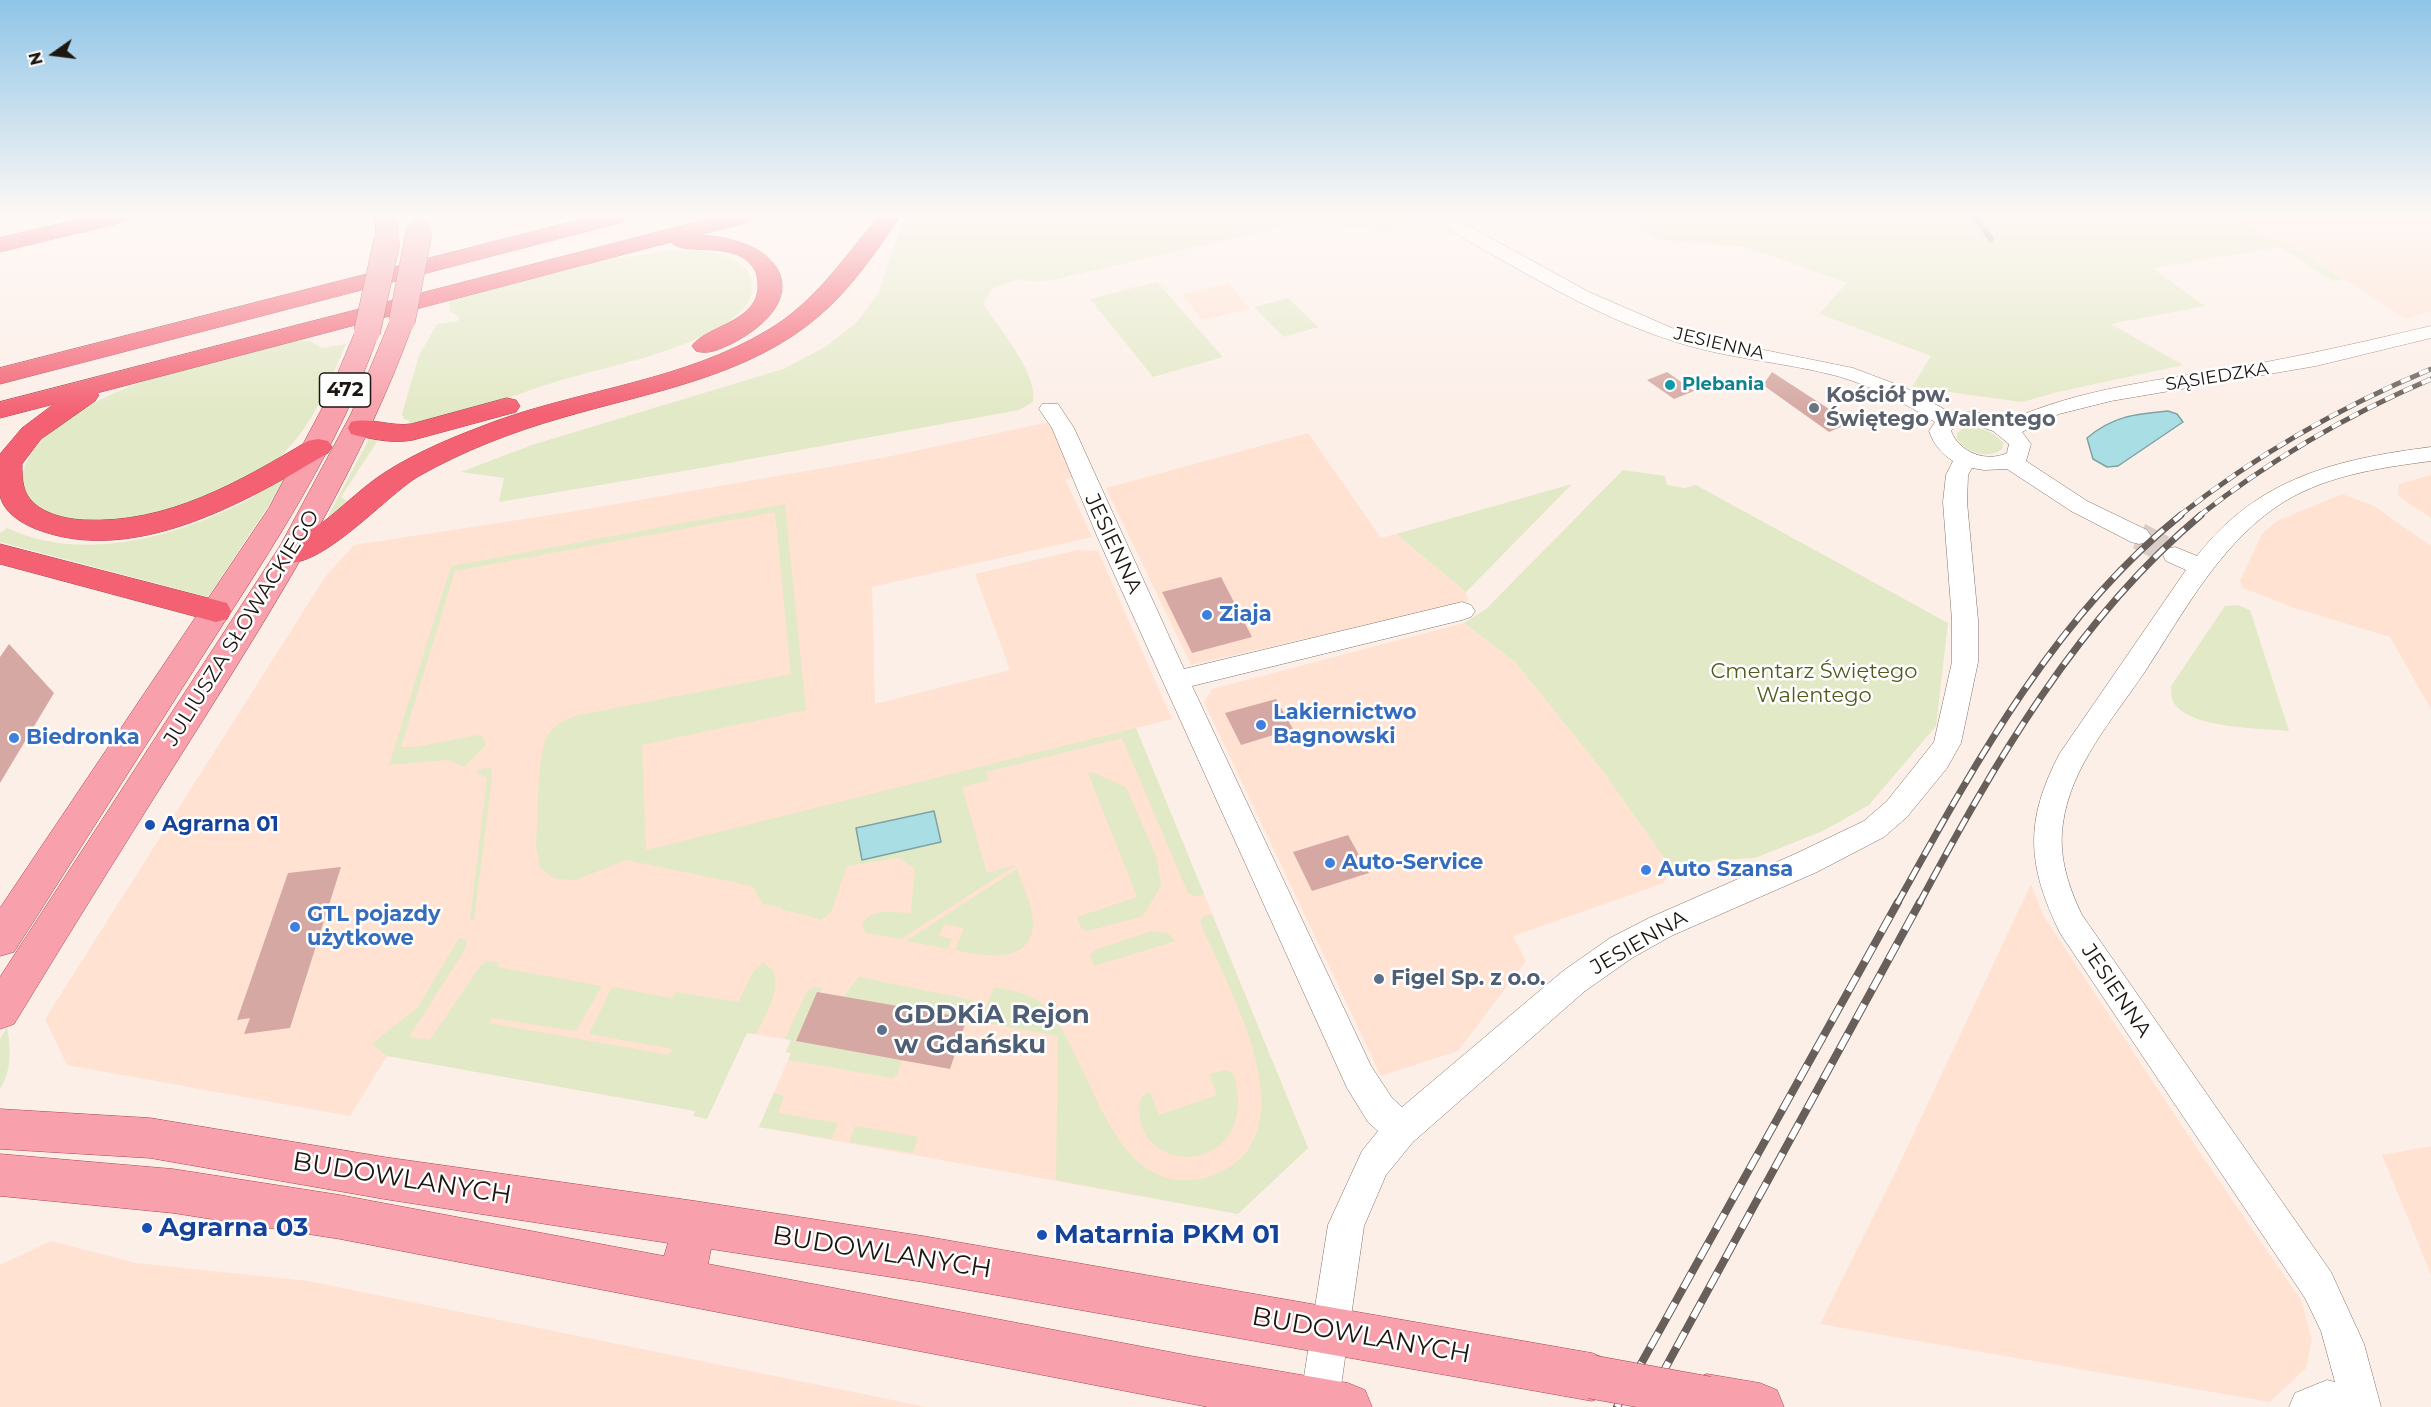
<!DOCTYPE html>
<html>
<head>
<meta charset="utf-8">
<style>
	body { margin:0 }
	#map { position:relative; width:2431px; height:1407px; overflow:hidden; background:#fcefe8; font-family:Montserrat,sans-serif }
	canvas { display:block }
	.north { position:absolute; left:24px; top:24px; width:60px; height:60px; -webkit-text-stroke:4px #fff; paint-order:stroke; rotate:256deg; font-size:16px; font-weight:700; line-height:24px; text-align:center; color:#1d1611 }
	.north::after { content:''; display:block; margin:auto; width:21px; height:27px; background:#1d1611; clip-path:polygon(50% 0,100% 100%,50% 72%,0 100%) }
</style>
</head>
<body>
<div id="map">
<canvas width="2431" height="1407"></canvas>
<div class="north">N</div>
</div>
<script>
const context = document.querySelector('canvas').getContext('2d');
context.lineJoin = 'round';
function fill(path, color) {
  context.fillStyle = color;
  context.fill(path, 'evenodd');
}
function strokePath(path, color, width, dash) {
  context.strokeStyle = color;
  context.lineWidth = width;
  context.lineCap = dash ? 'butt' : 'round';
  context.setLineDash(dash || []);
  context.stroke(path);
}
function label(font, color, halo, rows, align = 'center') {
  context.font = font + ' Montserrat,sans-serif';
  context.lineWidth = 5;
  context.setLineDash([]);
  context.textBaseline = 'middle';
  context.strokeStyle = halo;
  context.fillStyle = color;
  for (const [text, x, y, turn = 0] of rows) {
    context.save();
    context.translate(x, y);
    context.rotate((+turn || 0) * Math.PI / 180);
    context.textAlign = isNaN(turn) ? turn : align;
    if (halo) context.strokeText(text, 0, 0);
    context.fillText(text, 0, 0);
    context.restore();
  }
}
const built = new Path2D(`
	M2232 217H2431V311L2406 319 2280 239 2274 240Z
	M1228 283 1250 309 1202 320 1182 294Z
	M1049 422 1074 477 1065 479 1092 537 872 587 875 704 1010 670 975 574 1078 550 1098 551 1172 719 1136 728 1308 1148 1238 1214 759 1127 791 1053 786 1052 791 1040 734 1031 696 1111 387 1056 350 1116 67 1065 45 1019 325 577 354 545 576 511 887 457Z
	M1308 433 1381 538 1396 534 1466 592 1468 601 1191 665 1106 488Z
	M2431 475V518L2398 496 2399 484Z
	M2342 494 2374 506 2431 546V709L2390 637 2295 608 2243 588 2240 581 2262 534 2277 521Z
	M1464 623 1515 662 1602 770 1670 866 1664 883 1513 936 1526 961 1458 1051 1381 1076 1204 702 1212 689Z
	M2031 884 2043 915 2190 1138 2302 1302 2312 1341 2306 1368 2270 1402 1820 1324 1897 1169Z
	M2431 1146V1275L2382 1155Z
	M51 1241 136 1263 308 1281 927 1407H0V1265Z`);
const green = new Path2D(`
	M904 217H1439L1389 231 1303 222 1057 279 1035 282 1018 279 992 289 983 304C999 328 1038 373 1033 402L1019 410 701 468 499 502 504 478 461 472 532 445 783 369 825 347 857 322 879 292Z
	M1627 217H2232L2274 240 2280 239 2343 279 2333 281 2280 247 2152 268 2205 306 2111 324 2183 365 2058 392 2022 402 1912 387 1931 356 1819 314 1847 283 1746 247 1658 240Z
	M670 251C696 250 753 250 752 288 752 303 738 315 726 323 677 354 613 365 558 381 532 389 506 399 480 408 456 416 430 422 405 429L410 421 404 419 402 414 419 355 437 324 458 321 459 317 450 311 449 300 618 258Z
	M1157 282 1223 357 1153 377 1090 299Z
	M1288 298 1318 327 1284 337 1254 307Z
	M297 340 310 341 322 348 346 344C329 383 315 421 285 452 268 470 220 498 195 506 154 519 67 536 32 503 27 499 24 489 21 483 22 476 23 468 27 461 69 386 219 360 297 340Z
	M1964 428C1978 426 1993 430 2003 443L2002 449C1989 460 1966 453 1957 439V433Z
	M370 437 378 440 341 497 350 503 331 520 328 516Z
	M1623 470 1665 476 1667 485 1685 488 1696 485 1948 623 1936 726 1869 805 1823 831 1755 858 1714 860 1677 876 1602 770 1515 662 1464 623 1486 609Z
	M288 477 208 597 0 542V533L7 528C78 562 168 539 236 506 254 498 270 485 288 477Z
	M1572 484 1466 592 1396 534Z
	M785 504 806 710 642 745 646 850 1136 728 1204 894 1195 897 1188 893 1122 738 986 772 989 780 962 787 987 873 1016 865 901 939 866 933 862 925C869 907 896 913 911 913L915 869 899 858 847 866 831 912 821 920C808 915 796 912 782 910L783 908 763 904 752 886 626 860 576 880 558 879 550 876 540 867 536 847C538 823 537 759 546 739 552 726 566 718 579 715L791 674 775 512 455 571 401 747H415L478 735 483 737 486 745 464 767 449 760 389 765 451 566Z
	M2238 605 2250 610 2289 731C2261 728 2186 729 2173 701 2171 697 2171 690 2171 686L2225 606Z
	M487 767 491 769 492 778 474 920H470L487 778 475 772Z
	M1091 772 1126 787 1156 856 1161 885 1143 916 1088 931 1082 930 1077 917 1137 897 1088 773Z
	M1017 869C1022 885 1033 905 1033 922 1033 966 982 956 955 950L964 928 944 924 939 936 952 939 948 949 906 941Z
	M1212 914 1308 1148 1238 1214 1056 1180 1058 1036 981 1022 994 987C1014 991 1033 993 1047 1009 1093 1059 1108 1195 1200 1179 1220 1175 1241 1163 1251 1145 1286 1086 1224 979 1200 922L1204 916Z
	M1152 931 1167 933 1176 941 1094 966 1090 955 1095 950Z
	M459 938 467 941 464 951 409 1037 430 1040 480 966 487 961 499 962 497 967 602 986 576 1031 492 1018 489 1023 669 1055 672 1049 589 1034 612 987 672 998 676 992 738 1002 753 972 763 963 773 970C782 990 765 1016 756 1034L747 1033 707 1119 693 1116 695 1111 387 1056 372 1044 418 1007Z
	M859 977 973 1000 967 1018 843 997Z
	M817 987 822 988 820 993H817L796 1041 902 1060 897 1075 892 1078 788 1060 791 1053 786 1052 791 1040 785 1039 805 995 810 989Z
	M7 1027C11 1048 12 1070 0 1089V1039Z
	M1226 1070 1234 1075C1261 1173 1141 1181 1139 1110 1139 1101 1141 1095 1150 1092L1159 1115 1217 1095 1209 1074Z
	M774 1093 784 1096 778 1113 838 1123 832 1139 759 1127Z
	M855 1126 918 1137 913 1153 849 1142Z`);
const water = new Path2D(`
	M2168 411 2177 414 2183 422 2118 466 2107 467 2093 459 2087 438C2113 416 2135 414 2168 411Z
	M934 811 941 842 862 860 856 828Z`);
const stream = new Path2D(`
	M1975 217 1991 239`);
const building = new Path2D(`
	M1667 372 1694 391 1674 399 1647 380Z
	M1772 372 1829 409 1850 423 1829 432 1763 385Z
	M1221 577 1252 637 1192 653 1162 592Z
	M9 644 54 693 0 783V657Z
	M1276 699 1293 729 1241 745 1225 713Z
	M1348 835 1369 873 1312 891 1293 852Z
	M341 867 290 1028 244 1034 250 1018 237 1020 288 873Z
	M817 992 967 1018 950 1069 796 1041Z`);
const minorTunnel = new Path2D(`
	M2139 536 2175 555`);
const minor = new Path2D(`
	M1423 217 1456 219 1589 292 1672 328 1710 339 1853 368 1906 388 1951 413 1976 412 2008 421C2080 388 2161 380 2238 367 2303 356 2367 341 2431 326V338L2316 366 2111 401 2059 414 2022 432 2031 444 2026 461 2087 501 2147 530 2151 536 2147 542 2139 544 2131 542 2071 511 2007 469 1984 470 1972 468 1968 475 1967 502 1978 620V662L1961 743 1947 768 1907 817 1884 837 1817 872 1671 936 1632 958 1585 991 1413 1142 1386 1175 1364 1226 1338 1407H1302L1300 1402 1328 1225 1362 1151 1378 1131 1368 1122 1347 1088 1097 536 1052 428 1039 409 1042 404H1058L1074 428 1184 669 1462 602 1471 605 1475 611 1471 617 1462 620 1192 686 1371 1066 1392 1098 1402 1107 1563 971 1610 938 1649 918 1795 854 1864 821 1887 801 1934 742 1952 662V620L1943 502 1946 475 1953 461C1941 453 1934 445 1929 431L1935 422C1905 403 1872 386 1837 376 1784 362 1728 359 1676 342 1593 316 1519 269 1444 227L1426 221ZM1976 425 1993 431 2009 444 2007 453C1986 463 1959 452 1951 431L1956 426Z
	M2431 447V461C2378 468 2321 476 2276 507 2217 548 2183 614 2144 673 2113 719 2071 766 2063 823 2058 855 2068 886 2082 915L2331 1272 2364 1344 2381 1407H2289L2295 1393 2327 1380 2335 1382 2321 1331 2305 1298 2060 933C2027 865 2024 821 2060 753L2186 570 2166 561 2163 555 2166 549 2175 547 2197 556C2258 477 2338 459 2431 447Z`);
const major = new Path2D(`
	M376 217H398V241L395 246H379L376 241Z
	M402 314 411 316 414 321C363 464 283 592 203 720 139 821 76 922 14 1024L0 1029V977L280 546 351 414 390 321 393 316Z
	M367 325 376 327 379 332C340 446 274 545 209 646 144 748 79 850 14 952L0 956V908L269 508 326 401 355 332 358 327Z
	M0 1109 150 1118 384 1157 695 1201 923 1236 1592 1353 1609 1360 1616 1377 1609 1394 1592 1401 923 1282 711 1249 708 1264 1191 1356 1348 1383 1365 1390 1372 1407H1208L340 1239 173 1213 0 1196V1154L173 1169 340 1195 664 1256 668 1243 384 1199 150 1158 0 1149Z
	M1707 1374 1760 1383 1777 1390 1784 1407H1687L1683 1398 1690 1381Z`);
const highway = new Path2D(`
	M89 217H126L123 222 0 252V238Z
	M590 217H626L623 222 0 384V368Z
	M716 217H752L749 222 699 235C786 239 817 300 731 344 719 349 709 355 696 351L692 346C708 323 770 322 756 272 739 237 683 258 671 242L97 393 99 395 95 401 41 439 22 464C22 471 22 480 24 487 30 511 62 519 84 520 167 524 239 482 308 441L318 439 328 441 332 447 328 453C246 502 133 567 36 529 21 523 3 512 0 495 0 483 0 467 0 454L22 428 54 404 0 418V402Z
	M878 217H900C877 250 851 289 820 315 749 377 649 392 561 418 512 432 463 451 419 476 385 496 319 573 280 562L276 555C285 541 313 530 327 519 347 503 364 486 384 473 418 451 458 435 496 421 585 389 685 380 768 330 815 302 843 259 878 217Z
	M507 398 516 400 520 406 516 412 413 440C393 444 371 439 351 434L348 428 351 422C371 417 391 427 411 424Z
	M0 544 227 603 231 611 227 619 216 622 0 564Z`);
const railFar2 = new Path2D(`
	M2179 516C2257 454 2340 407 2431 369
	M2199 516C2271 459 2347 415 2431 379`);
const railFar1 = new Path2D(`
	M1897 904C1974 765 2055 616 2181 515
	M1919 904C1995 762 2077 619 2201 515`);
const rail = new Path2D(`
	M1617 1407 1898 902
	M1644 1407 1920 902`);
const majorBridgeFar1 = new Path2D(`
	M402 321 419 232
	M367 332 387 241`);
const majorBridge = new Path2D(`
	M1592 1377 1707 1398`);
const markers = [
	[1670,385,6,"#0f9aa8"],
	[1814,408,6,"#6b7280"],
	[1207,615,6,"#3f7fe0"],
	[1261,725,6,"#3f7fe0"],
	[14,738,6,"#3f7fe0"],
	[150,825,6,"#1a4fb4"],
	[1330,863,6,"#3f7fe0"],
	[1646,870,6,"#3f7fe0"],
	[295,927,6,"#3f7fe0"],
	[1379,979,6,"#5c6f8a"],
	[882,1030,6,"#5c6f8a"],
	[147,1228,6,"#1a4fb4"],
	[1042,1235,6,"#1a4fb4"]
];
const farStreetnames = [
	["JESIENNA",1719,344,13],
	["SĄSIEDZKA",2217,377,-9]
];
const farCulturenames = [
	["Plebania",1682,385]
];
const shields = [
	[345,390,51]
];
const shieldNames = [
	["472",345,390]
];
const worshipNames = [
	["Kościół pw.",1826,396],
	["Świętego Walentego",1826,420]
];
const streetNames = [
	["JESIENNA",1113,544,65],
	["JULIUSZA SŁOWACKIEGO",242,628,-58],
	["JESIENNA",1639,943,-30],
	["JESIENNA",2116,991,56]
];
const shopNames = [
	["Ziaja",1219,615],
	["Lakiernictwo",1273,713],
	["Bagnowski",1273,737],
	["Biedronka",26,738],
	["Auto-Service",1342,863],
	["Auto Szansa",1658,870],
	["GTL pojazdy",307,915],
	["użytkowe",307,939]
];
const parkNames = [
	["Cmentarz Świętego",1814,672],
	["Walentego",1814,696]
];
const transitNames = [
	["Agrarna 01",162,825]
];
const serviceNames = [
	["Figel Sp. z o.o.",1391,979]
];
const nearServicenames = [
	["GDDKiA Rejon",894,1015],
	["w Gdańsku",894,1045]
];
const nearStreetnames = [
	["BUDOWLANYCH",402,1179,9],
	["BUDOWLANYCH",882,1253,9],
	["BUDOWLANYCH",1361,1336,10]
];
const nearTransitnames = [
	["Agrarna 03",159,1228],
	["Matarnia PKM 01",1054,1235]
];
fill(built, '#ffe2d2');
fill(green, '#e2e9c6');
fill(water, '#aadee5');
strokePath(water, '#80a2a5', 1.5);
strokePath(stream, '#80a2a5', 6);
fill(building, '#d5a8a3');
strokePath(minorTunnel, '#dbcec8', 27, [27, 14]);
strokePath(minor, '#857267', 1);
strokePath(major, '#a84751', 1);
strokePath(highway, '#a84751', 1);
fill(minor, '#fff');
fill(major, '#f8a0ab');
fill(highway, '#f36173');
strokePath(railFar2, '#685f5a', 5);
strokePath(railFar1, '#685f5a', 7);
strokePath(rail, '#685f5a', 8);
strokePath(railFar2, '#fff', 4, [10]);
strokePath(railFar1, '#fff', 4.5, [14]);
strokePath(rail, '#fff', 6, [17]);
strokePath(majorBridgeFar1, '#a84751', 27, []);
strokePath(majorBridge, '#a84751', 44, []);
strokePath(majorBridgeFar1, '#f8a0ab', 26);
strokePath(majorBridge, '#f8a0ab', 43);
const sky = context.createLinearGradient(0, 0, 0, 414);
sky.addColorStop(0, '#8fc5e7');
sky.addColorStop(0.52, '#fef8f5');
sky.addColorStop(1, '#fef8f500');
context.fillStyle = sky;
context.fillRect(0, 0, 2431, 414);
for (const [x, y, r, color] of markers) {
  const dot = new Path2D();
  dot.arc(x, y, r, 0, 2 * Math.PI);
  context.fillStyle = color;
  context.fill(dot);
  strokePath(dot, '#fff', 2);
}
label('18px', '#1d1611', '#fff', farStreetnames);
label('bold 18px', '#0d838f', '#fff', farCulturenames, 'left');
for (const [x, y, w] of shields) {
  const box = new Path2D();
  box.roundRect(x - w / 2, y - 17, w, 34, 4.5);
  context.fillStyle = '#fff';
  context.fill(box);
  strokePath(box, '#1d1611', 1.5);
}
label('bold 20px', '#1d1611', null, shieldNames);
label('bold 21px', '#5b616d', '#fff', worshipNames, 'left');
label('21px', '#1d1611', '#fff', streetNames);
label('bold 21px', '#366cbe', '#fff', shopNames, 'left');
label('21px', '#515a1c', '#fff', parkNames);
label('bold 21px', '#164399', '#fff', transitNames, 'left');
label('bold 21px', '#4e5e75', '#fff', serviceNames, 'left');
label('bold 26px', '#4e5e75', '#fff', nearServicenames, 'left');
label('26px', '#1d1611', '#fff', nearStreetnames);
label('bold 26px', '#164399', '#fff', nearTransitnames, 'left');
</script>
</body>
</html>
